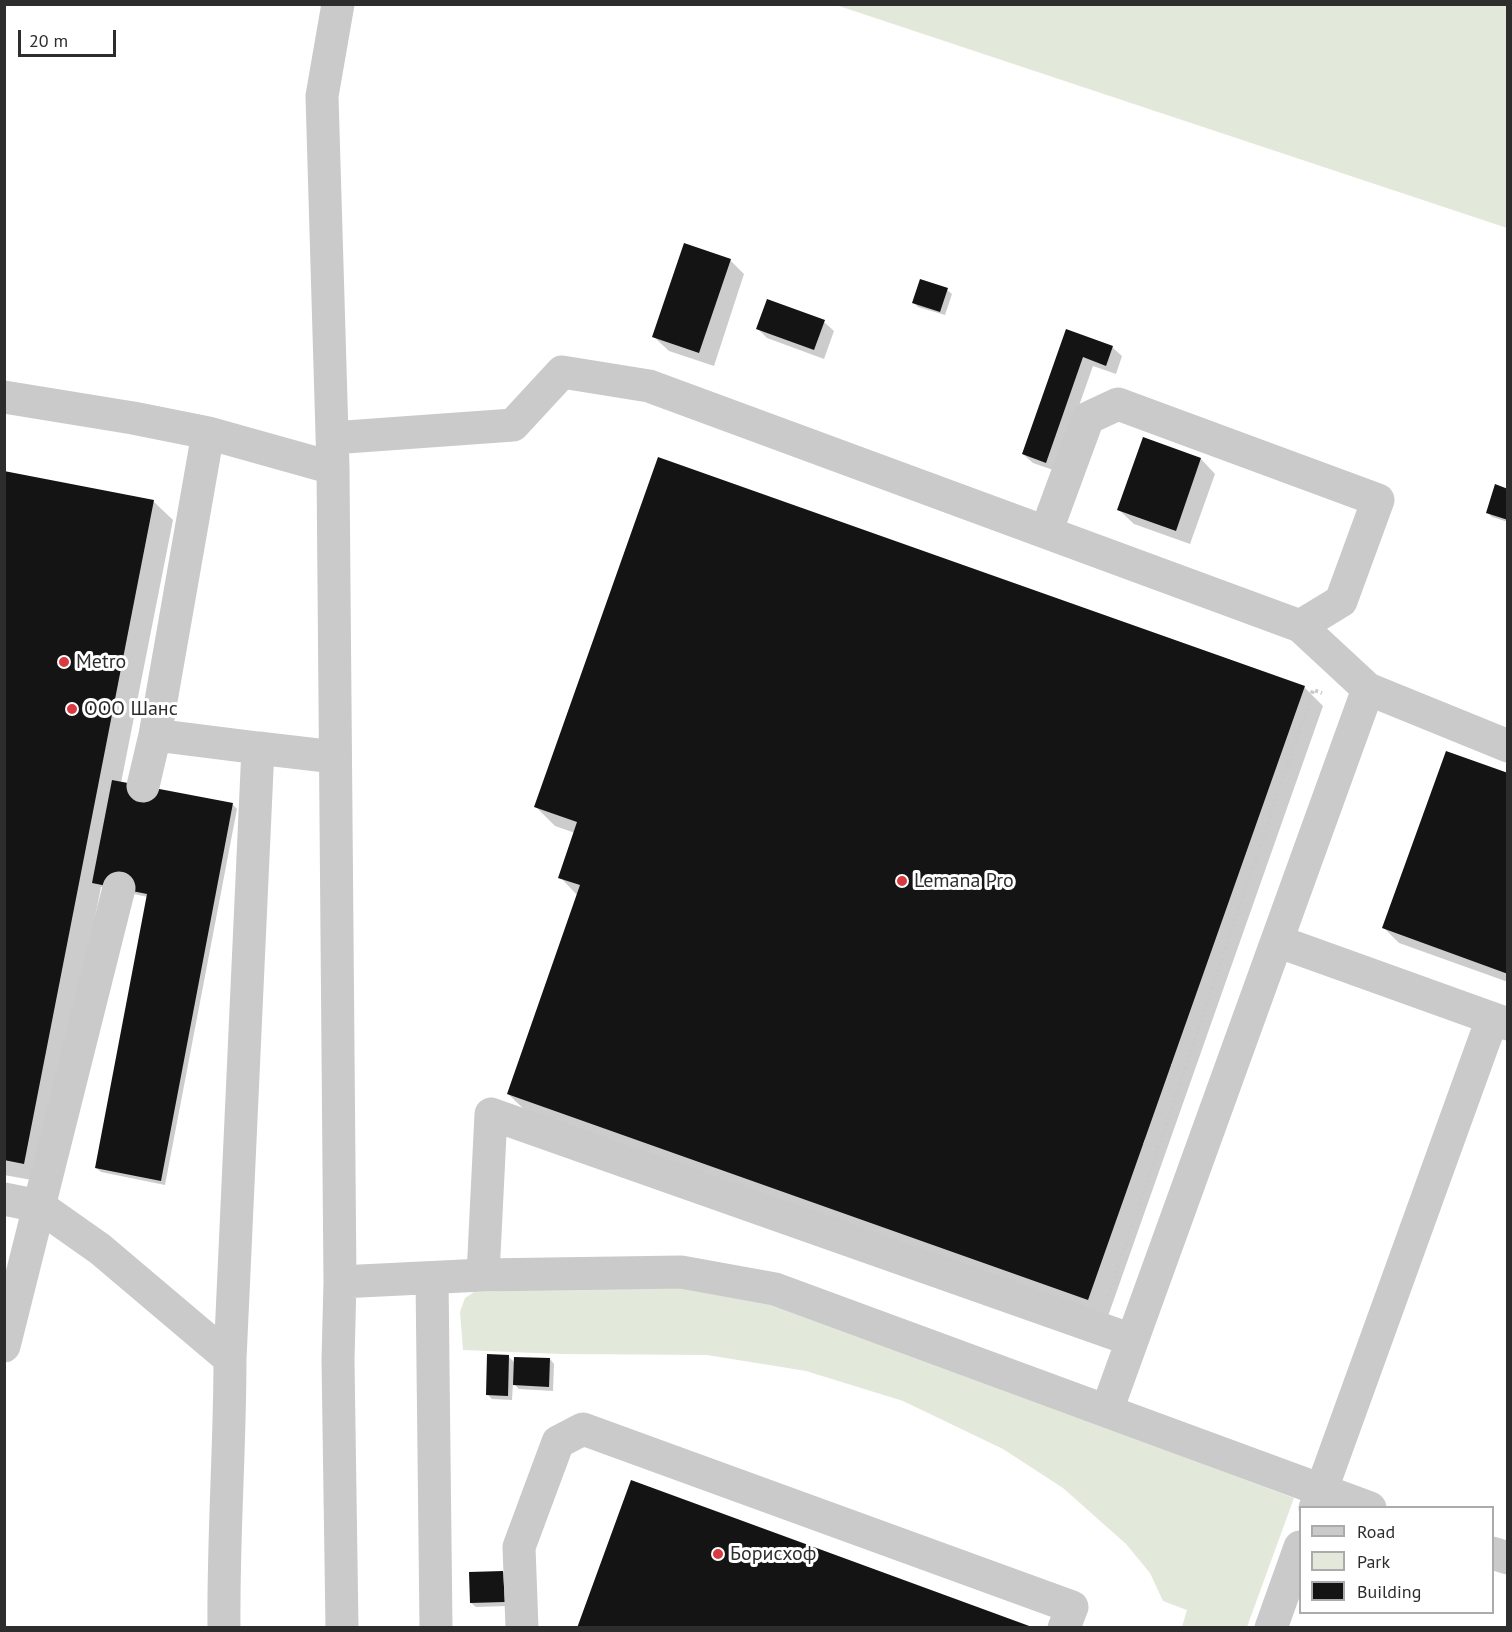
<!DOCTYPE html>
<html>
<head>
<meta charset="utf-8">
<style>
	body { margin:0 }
	#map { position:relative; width:1512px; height:1632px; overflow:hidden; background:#fff; font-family:"PT Sans",sans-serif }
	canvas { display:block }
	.frame { position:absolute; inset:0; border:6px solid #2d2d2d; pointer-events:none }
	.legend { position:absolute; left:1299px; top:1506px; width:195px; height:108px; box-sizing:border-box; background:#fff; border:2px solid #ababab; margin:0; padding:8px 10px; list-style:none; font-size:18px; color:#2d2d2d }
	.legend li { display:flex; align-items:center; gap:12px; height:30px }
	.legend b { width:30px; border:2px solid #ababab }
	.scale { position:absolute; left:18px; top:30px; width:98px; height:27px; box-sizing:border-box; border:3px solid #2d2d2d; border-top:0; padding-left:8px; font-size:18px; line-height:21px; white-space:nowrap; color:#2d2d2d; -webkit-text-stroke:4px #fff; paint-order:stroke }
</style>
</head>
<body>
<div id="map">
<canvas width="1512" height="1632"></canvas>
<div class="frame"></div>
<ul class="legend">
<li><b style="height:8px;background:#cacaca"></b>Road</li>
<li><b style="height:16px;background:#e2e9db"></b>Park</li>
<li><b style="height:16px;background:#141414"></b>Building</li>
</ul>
<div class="scale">20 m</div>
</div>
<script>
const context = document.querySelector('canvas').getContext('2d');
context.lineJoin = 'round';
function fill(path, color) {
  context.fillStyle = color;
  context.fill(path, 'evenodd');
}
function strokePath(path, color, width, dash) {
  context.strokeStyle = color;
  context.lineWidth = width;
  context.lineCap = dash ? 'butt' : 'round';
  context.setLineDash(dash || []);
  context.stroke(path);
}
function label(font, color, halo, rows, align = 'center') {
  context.font = font + ' "PT Sans",sans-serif';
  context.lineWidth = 6;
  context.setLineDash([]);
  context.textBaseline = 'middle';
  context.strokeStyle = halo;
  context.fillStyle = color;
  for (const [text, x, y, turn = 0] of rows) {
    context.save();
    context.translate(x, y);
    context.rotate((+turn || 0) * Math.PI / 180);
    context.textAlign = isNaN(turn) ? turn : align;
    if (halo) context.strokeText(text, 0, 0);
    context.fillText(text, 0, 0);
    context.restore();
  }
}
const green = new Path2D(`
	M836 5H1507V228Z
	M678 1285 772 1302 1294 1498 1247 1627H1182L1187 1610 1163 1601 1150 1573 1126 1544 1063 1488 1003 1449 903 1401 806 1371 707 1355 560 1354 463 1350 460 1312 465 1298 474 1292Z`);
const shadow = new Path2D(`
	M730 260 744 274 714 366 669 351 654 337Z
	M947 290 952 294 945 315 918 307 913 302Z
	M824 322 834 331 824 359 767 338 758 329Z
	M1067 331 1112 347 1122 356 1116 374 1093 366 1056 471 1033 463 1023 454Z
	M1201 459 1215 474 1190 544 1134 524 1119 510Z
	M4 472 153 501 173 520 121 783 233 805 237 809 165 1185 101 1172 96 1168 148 897 101 887 43 1182 4 1175Z
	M1508 490V522L1492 517 1487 512Z
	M1304 687 1323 706 1107 1319 528 1113 508 1094 578 896 560 877 575 833 555 826 536 807Z
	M1508 775V982L1399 943 1384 928Z
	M509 1357 516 1364 550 1359 554 1364 553 1391 519 1389 513 1383 512 1400 492 1399 487 1394Z
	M503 1572 507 1576 508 1606 476 1607 471 1603Z`);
const building = new Path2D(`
	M684 243 731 259 699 353 652 337Z
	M920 279 948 288 940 312 912 303Z
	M767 299 825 320 814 350 756 329Z
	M1066 329 1113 346 1106 366 1083 357 1046 463 1022 454Z
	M1143 437 1201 458 1176 531 1117 510Z
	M658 457 1305 686 1088 1300 507 1094 580 885 558 878 577 822 534 807Z
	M4 471 154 500 24 1164 4 1160Z
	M1495 484 1508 489V520L1486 513Z
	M1446 751 1508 773V974L1382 928Z
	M112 780 233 803 161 1181 95 1168 147 894 92 883Z
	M487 1354 509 1355 508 1396 486 1395Z
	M514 1357 550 1358 549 1387 513 1385Z
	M631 1480 1032 1627V1628H577Z
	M503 1571 505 1602 470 1603 469 1572Z`);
const path = new Path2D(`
	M1171 1066 1186 1067
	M1144 1142 1158 1147
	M1108 1296 1313 690 1322 693`);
const minor = new Path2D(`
	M338 4 322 96 333 468 340 1282 338 1360 342 1628
	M4 397 133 418 208 433 333 468
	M332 438 513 425 562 372 649 386 1300 626 1368 689 1508 746
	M1046 532 1088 418 1118 404 1378 500 1341 601 1300 626
	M155 735 208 433
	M258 748 335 757
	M143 786 155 735 258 748 230 1359C230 1448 223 1538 224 1628
	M1277 941 1508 1024
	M4 1199 39 1206 100 1249 230 1359
	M483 1275 491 1114 1132 1340
	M432 1278 436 1628
	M340 1282 483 1275 681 1272 775 1289 1370 1508
	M4 1346 119 888
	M1107 1410 1368 689
	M1315 1508 1492 1019
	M1492 1553 1508 1558
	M522 1628 519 1547 558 1442 583 1429 1072 1607 1064 1628
	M1271 1628 1300 1547`);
const markers = [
	[64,662,6,"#d83a42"],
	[72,709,6,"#d83a42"],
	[902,881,6,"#d83a42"],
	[718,1554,6,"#d83a42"]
];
const poiNames = [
	["Metro",76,662],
	["ООО Шанс",84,709],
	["Lemana Pro",914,881],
	["Борисхоф",730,1554]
];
fill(green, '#e2e9db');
fill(shadow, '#0003');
fill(building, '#141414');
strokePath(path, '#cacaca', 4, [3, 3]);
strokePath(minor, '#cacaca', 33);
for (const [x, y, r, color] of markers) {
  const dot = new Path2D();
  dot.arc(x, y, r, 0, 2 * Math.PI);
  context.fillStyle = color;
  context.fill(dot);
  strokePath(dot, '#fff', 2);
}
label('20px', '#2d2d2d', '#fff', poiNames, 'left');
</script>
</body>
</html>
